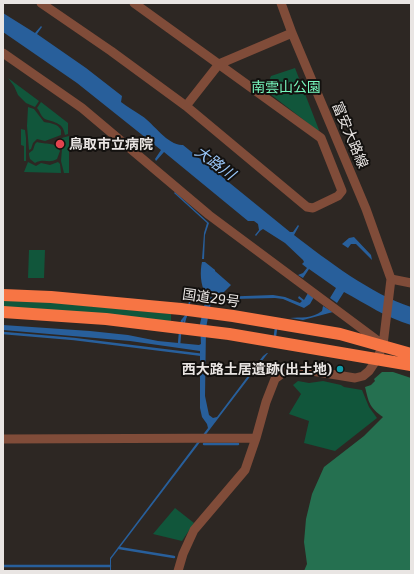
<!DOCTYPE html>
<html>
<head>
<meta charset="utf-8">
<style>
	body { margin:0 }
	#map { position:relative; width:414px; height:574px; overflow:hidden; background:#2d2723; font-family:"Exo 2",sans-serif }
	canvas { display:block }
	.frame { position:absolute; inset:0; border:4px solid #e9e5e3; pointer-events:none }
</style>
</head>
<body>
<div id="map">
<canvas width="414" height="574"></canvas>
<div class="frame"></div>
</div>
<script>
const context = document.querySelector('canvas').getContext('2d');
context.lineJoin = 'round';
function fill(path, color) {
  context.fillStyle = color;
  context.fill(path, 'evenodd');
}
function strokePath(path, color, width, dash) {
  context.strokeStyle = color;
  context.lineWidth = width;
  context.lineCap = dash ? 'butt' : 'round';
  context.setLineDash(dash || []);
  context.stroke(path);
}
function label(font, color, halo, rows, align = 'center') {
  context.font = font + ' "Exo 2","Noto Sans JP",sans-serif';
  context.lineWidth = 4;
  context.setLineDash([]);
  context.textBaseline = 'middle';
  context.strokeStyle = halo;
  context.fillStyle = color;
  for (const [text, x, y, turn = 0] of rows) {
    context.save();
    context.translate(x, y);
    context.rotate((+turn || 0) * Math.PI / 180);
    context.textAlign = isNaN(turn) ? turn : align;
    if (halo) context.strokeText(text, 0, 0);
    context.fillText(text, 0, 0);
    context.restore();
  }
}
const green = new Path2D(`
	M295 68 319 130 318 131 265 90 271 76Z
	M8 78 39 101 35 107 26 103 18 95 14 86Z
	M41 102 68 123V134L65 135C63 122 55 123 45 119 41 117 40 111 37 108Z
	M28 107 34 109 44 122C51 123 58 124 61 130V135L45 141 37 139 33 143 31 149 29 150 27 126Z
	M21 129 25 130 26 138V161H24V146L21 145Z
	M69 136V173H64L61 161 62 149 57 143C58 139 64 137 69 136Z
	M37 142C46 145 55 141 60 151L57 159C49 164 44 158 35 163L30 159 29 155V153L33 150 35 144Z
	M28 162 36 166 41 163 50 165 58 162 60 164 61 173 24 172Z
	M29 250H45L44 278H28Z
	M3 300 48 302 171 314V322L3 307Z
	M298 381 309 383 323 381 341 385 344 387 362 390 369 407 377 418 335 451 304 443 309 421 289 414 301 394 293 385Z
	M175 508 194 523 182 541 153 534Z`);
const forest = new Path2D(`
	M382 372H393L411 378V571H304L307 564 304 542 306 519 312 494 324 467 364 436 383 417C369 407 369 403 365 387L371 385 375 381 374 379Z`);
const water = new Path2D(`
	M3 13 35 33 41 26 42 27 37 34 86 68 122 96 121 102C127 107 135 111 142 116 154 124 168 146 183 145L290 232H293L298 225 299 226 294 235C328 261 371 294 411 307V325C387 318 366 304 344 292L337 303 330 298 336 288 309 269 303 278 298 275 303 273 307 268 302 264 304 262 303 260 285 243 263 229 260 231 256 236 255 235 259 230 258 224 254 221H248L164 152 156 161 155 159 161 150 77 83 3 32Z
	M175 192 209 223 205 235 204 259H202L204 233 207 223 174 193Z
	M354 237 371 255 372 260 356 244H351L348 248 342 244 349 238Z
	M202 262H205L215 270V271L231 285 223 293 206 294C200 285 200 271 202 262Z
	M308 293 314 297 310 304 304 308 283 299 275 298 191 300 184 327H182L190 298 273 295 285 297 300 303 302 301 298 298 299 296 304 300Z
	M205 302H211L206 328 205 396 209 415 213 418 217 417 263 356 267 353H268L111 559V571H110V558L208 428 207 424 202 417 200 408V351L130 341 3 330V325L90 331 128 335 158 341 199 345 201 344 200 324Z
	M323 306 333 312 303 320 290 318C300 317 312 319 322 311Z`);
const stream = new Path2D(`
	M181 326 182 321 186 316
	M3 333 74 339 203 355
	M275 336 276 328
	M179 345 180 333
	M204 444H238
	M119 548 174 557
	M3 566H110`);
const minor = new Path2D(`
	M41 3 111 51 186 106 307 207 313 208 338 196 342 191 321 138 134 3
	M3 53 82 108 209 215 381 343
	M186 106 219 64 292 33
	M391 279 411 283
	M3 439 256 438
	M178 571 183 554 194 530 245 470 256 438 266 402 275 379 283 373 295 370 312 371 355 378 363 376 369 371 377 359 383 345 391 279 366 209 292 33 281 3`);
const highway = new Path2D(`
	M3 295 51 297 181 309 233 316 340 334 411 354
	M3 312 106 319 229 334 411 365`);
const markers = [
	[60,144,5,"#e0444e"],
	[340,369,4,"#0f9aa8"]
];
const parkNames = [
	["南雲山公園",286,87]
];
const streetNames = [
	["富安大路線",350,135,67],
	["国道29号",211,298,8]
];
const poiNames = [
	["鳥取市立病院",69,144],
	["西大路土居遺跡(出土地)",332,369,"right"]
];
const waterNames = [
	["大路川",215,163,36]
];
fill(green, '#11563b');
fill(forest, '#257050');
fill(water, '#285f9b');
strokePath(stream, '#285f9b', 2.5);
strokePath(minor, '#804c39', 9);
strokePath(highway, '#f77544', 12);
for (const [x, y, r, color] of markers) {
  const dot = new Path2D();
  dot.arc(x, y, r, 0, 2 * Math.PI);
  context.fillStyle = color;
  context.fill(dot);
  strokePath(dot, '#13110f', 1.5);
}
label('14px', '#77f7bd', '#13110f', parkNames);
label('14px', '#e9e5e3', '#13110f', streetNames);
label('bold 14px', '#e9e5e3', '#13110f', poiNames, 'left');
label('italic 15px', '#9ac6f8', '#13110f', waterNames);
</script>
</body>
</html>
